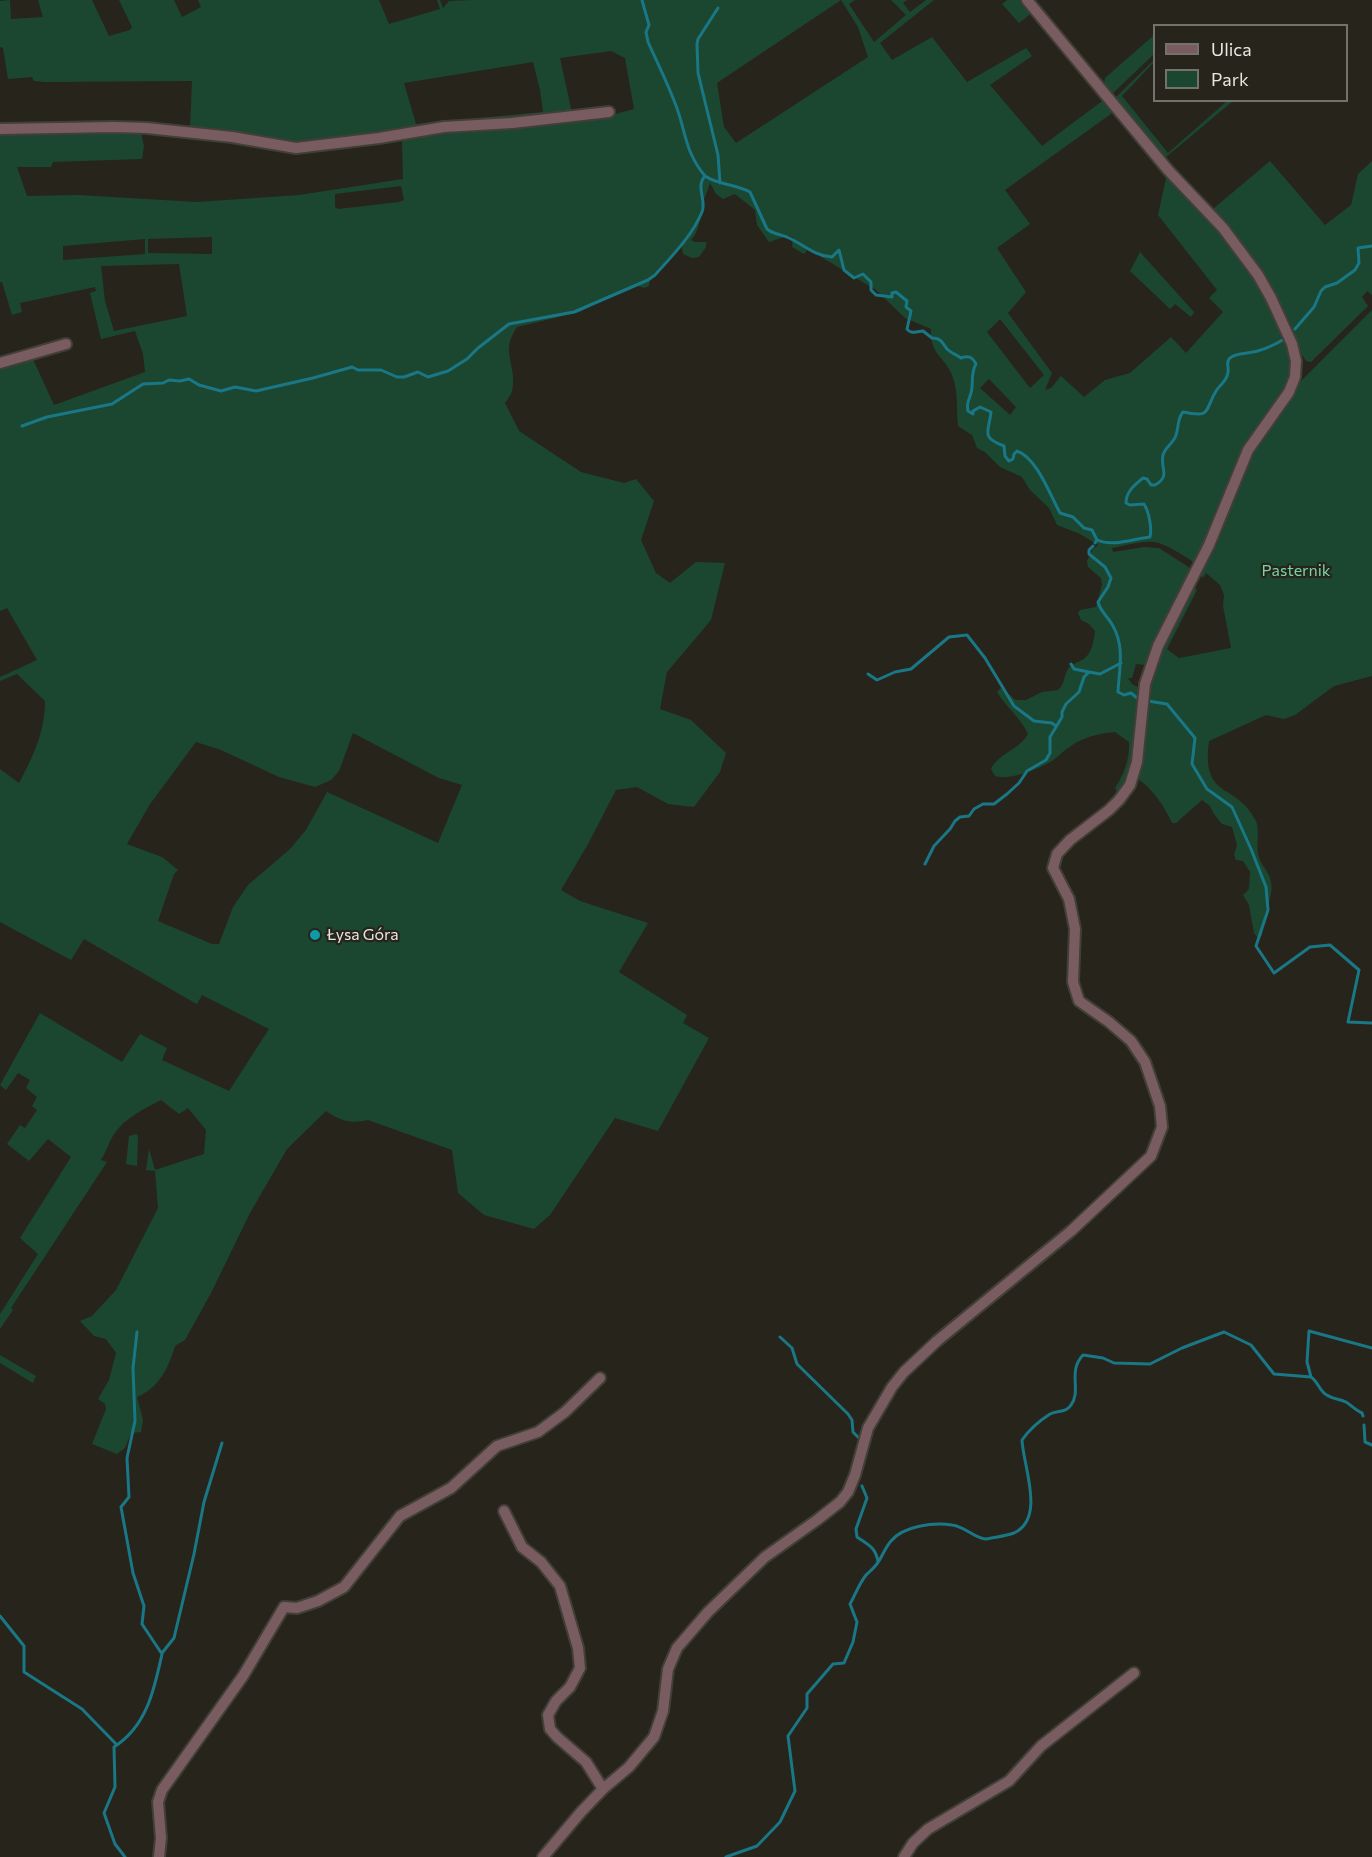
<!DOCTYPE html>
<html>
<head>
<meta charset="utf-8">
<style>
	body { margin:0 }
	#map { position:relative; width:1372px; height:1857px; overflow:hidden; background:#27241b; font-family:Commissioner,sans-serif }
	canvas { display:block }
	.legend { position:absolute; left:1153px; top:24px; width:195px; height:78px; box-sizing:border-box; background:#27241b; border:2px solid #74726a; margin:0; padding:8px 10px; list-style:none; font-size:18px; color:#e8e6e0 }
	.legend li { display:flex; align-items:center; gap:12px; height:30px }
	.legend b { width:30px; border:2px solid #74726a }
</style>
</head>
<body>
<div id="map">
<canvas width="1372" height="1857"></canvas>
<ul class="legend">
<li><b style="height:8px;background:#795c60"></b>Ulica</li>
<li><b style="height:16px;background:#1b4731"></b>Park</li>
</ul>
</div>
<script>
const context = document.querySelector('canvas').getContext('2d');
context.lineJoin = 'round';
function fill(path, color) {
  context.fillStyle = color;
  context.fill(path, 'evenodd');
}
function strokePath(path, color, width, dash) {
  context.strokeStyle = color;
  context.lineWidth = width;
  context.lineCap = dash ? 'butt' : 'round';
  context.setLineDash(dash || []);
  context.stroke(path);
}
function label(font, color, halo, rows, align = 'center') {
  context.font = font + ' Commissioner,sans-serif';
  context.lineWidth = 4.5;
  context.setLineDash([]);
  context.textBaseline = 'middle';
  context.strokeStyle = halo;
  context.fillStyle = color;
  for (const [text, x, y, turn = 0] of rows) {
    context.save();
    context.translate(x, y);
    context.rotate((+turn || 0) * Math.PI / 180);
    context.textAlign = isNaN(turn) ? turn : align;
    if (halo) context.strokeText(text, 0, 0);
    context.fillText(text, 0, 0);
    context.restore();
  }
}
const green = new Path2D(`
	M10 0 11 19 43 17 38 0H92L109 36 130 30 132 27 119 0H174L182 17 201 7 198 0H379L389 24 440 9 437 0H440L443 8 449 1 472 0H855L849 4 874 42 906 15 891 0H907L903 3 910 12 926 0H934L880 43 892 60 932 37 967 82 1026 48 1032 56 990 85 1042 146 1105 99 1115 111 1005 190 1030 224 997 248 1026 292 1008 313 1052 373 1045 390 1051 388 1061 376 1084 397 1105 380 1130 373 1171 337 1186 353 1223 312 1209 298 1217 290 1158 215 1167 174 1224 236 1256 280 1290 348 1293 370 1291 379 1271 411 1196 564C1185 556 1172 548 1159 543 1146 539 1125 546 1112 548L1113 552 1144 547 1159 548 1190 568 1192 571 1145 665 1136 664 1132 678H1128L1132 684 1141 689 1131 772 1121 793 1117 792 1115 788C1124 775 1130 758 1129 742L1115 732C1102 733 1082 737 1071 746 1064 750 1059 756 1052 761 1039 769 1009 781 995 776L991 769C999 753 1019 750 1028 734 1021 718 1006 707 997 692L1001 688 1016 700H1026L1042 692 1058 690C1066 682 1063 677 1068 669 1072 663 1080 662 1085 658 1092 652 1094 640 1095 631L1089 624 1081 620 1078 613 1080 610 1096 607 1102 585 1101 578 1088 567 1087 561 1093 549 1098 545 1080 534 1057 525 1049 508 1030 490 1022 477 1000 467 985 452 977 448 972 435 958 426C956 409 959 393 952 375 944 355 930 356 931 329L905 318 876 290 808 249 804 254 792 247 793 237 787 236 769 242 757 225 755 210 735 194 723 199 716 194 710 183C708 191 703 199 702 208 700 218 699 232 691 240L695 242H706V247L699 257 692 258 683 254 682 247 680 245 650 278 649 286 644 288C633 284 631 285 621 292H617L580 312 517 327C499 353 518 365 512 391 511 395 507 400 505 403L519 431 581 472 624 483 636 479 654 501 641 540 656 573 670 583 696 562 725 563 711 620 667 672 660 709 691 720 726 753 720 772 694 807 668 804 637 787 616 790 588 844 561 890 580 901 648 923 619 972 687 1015 683 1023 709 1038 658 1131 615 1118 550 1215 534 1229 484 1215 458 1193 452 1150 368 1120C350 1124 341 1121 326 1111L287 1149 250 1213 211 1293 185 1340 175 1346C169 1367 159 1388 137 1397L143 1420 141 1432 131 1433 125 1448 117 1454 92 1444 106 1409 105 1404 98 1399 109 1380 116 1353 106 1339 94 1336 80 1321 92 1316 116 1290 158 1208 155 1171 146 1170 149 1149 155 1170 204 1154 206 1130 188 1108 179 1114 161 1100C144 1109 126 1117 114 1134 109 1142 106 1152 101 1160L107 1162 11 1308 13 1310 0 1329V1314L38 1254 20 1238 71 1157 48 1139 29 1161 7 1144 20 1125 25 1128 37 1110 32 1106 37 1097 26 1088 30 1080 18 1073 6 1090 0 1085 40 1013 122 1062 140 1034 167 1048 162 1060 229 1091 269 1029 202 995 197 1004 193 1002 84 939 71 960 0 922V769L19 783C33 757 45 732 45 701L17 674 0 681V677L37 660 7 608 0 611V366L32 357 54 405 145 372 143 354 135 331 101 339 90 293 96 291 95 287 20 303 22 312 12 315 2 282H0V133L41 134 104 131 141 133 144 146 142 159 53 162 51 167H17L27 196 78 195 197 202 299 195 403 179 402 139 455 130 612 115 634 109 625 58 611 51 560 58 572 113 318 142H279L226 131 190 129 192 81 45 82 34 81 32 77 8 79 3 48 0 47V1ZM841 0 858 27 868 57 736 143 724 127 717 83ZM533 62 540 90 543 112 416 124 404 83ZM401 186 404 200 399 202 338 209 335 207V194ZM212 237V254L148 253V239ZM145 239V254L63 260V246ZM179 264 187 316 114 331 105 301 101 266ZM1000 319 1044 375 1030 388 987 332ZM989 379 1016 407 1010 415 980 388ZM353 733 439 778 462 785 438 843 327 792 306 830 290 849 248 885 233 907 219 944H212L158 921 174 874 178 870 162 857 127 844 150 804 196 742 221 750 279 777 315 787 331 780 339 771Z
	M1007 0H1023L1033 12 1019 23 1002 4Z
	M1154 35V54L1112 94 1104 84 1105 78Z
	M1154 60V62L1122 96 1168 153 1227 101H1233L1166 157 1115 98Z
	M1270 161 1325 225 1351 205 1358 174 1372 161V295L1367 291 1362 297 1368 306 1311 362 1306 361 1302 355 1270 290 1266 276 1233 232 1213 209Z
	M1140 252 1194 312 1191 317 1175 304 1170 309 1130 271Z
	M1372 310V676L1334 686 1295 715 1284 719 1266 715 1209 741C1201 801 1236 781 1256 821 1260 831 1256 843 1258 853 1259 863 1267 869 1270 878 1275 892 1267 904 1264 918 1263 924 1263 930 1262 936L1258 938 1254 933 1249 905 1243 895 1249 889 1250 872 1243 861 1236 860 1234 855 1237 845 1232 827 1222 824 1214 814 1210 806 1202 800 1176 823H1172C1166 809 1153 789 1139 780L1151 674 1159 652 1193 585 1197 590 1167 649 1179 658 1231 648 1223 606 1224 595 1220 585 1206 573 1203 578 1199 573 1252 452 1300 382Z
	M137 1134 138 1138 137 1166 126 1164 129 1136Z
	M0 1355 36 1376 33 1383 0 1363Z`);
const stream = new Path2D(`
	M642 0 649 25 646 32 648 42C657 62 667 82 675 103 686 130 684 151 705 176
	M718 8 698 39 697 44 698 73 718 155 720 183
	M1295 329 1314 307 1321 291 1325 287 1337 283 1355 270 1359 263 1358 248 1372 246
	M22 426 47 417 112 404 143 384 163 383 169 380 180 381 189 379 199 385 221 391 235 387 256 391 313 378 352 367 358 370H381L397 377H404L418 372 428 377 448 371 467 359 478 348 509 324 574 312 648 280 655 275C672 256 692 236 702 212 707 200 695 187 705 176 718 185 736 184 750 192L767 229C774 235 781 234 789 238 804 245 815 256 832 257L839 250 844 270 854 278 863 274 871 282V290L876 295 892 297V293L896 292 907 301 906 307 911 311 907 329C911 335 917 331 923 331L932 338C942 338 942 343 947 349 951 353 957 355 961 358 969 355 972 357 976 364 970 374 974 382 971 393 969 401 966 402 968 411L973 414V411L980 407 991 412C989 432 980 437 1004 446L1005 456 1009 461 1013 459 1014 454 1017 451C1037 458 1050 495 1060 513L1073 517 1084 528 1092 530 1097 540
	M1095 543 1097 540C1113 547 1132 539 1150 537 1152 528 1149 512 1144 504L1130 505 1126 503C1126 491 1135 485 1143 478L1147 479 1151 485H1155C1171 476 1160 469 1163 455 1165 447 1174 443 1176 435 1179 427 1177 419 1183 412 1212 418 1204 411 1216 391 1220 384 1227 382 1228 372 1229 368 1226 363 1229 359 1233 354 1241 354 1247 353 1261 352 1273 346 1286 338
	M1093 546 1089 550V554L1105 567 1111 578 1108 587 1098 602C1101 613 1108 616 1113 626 1125 647 1119 670 1118 692L1124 695 1131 693 1137 698
	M1071 664 1074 669 1089 672
	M868 674 877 680 895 672 911 669 949 637 967 635 985 658 1014 706 1034 721 1052 723 1056 726
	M1148 701 1167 704 1195 738 1192 764 1207 789 1232 807 1251 849 1266 887 1268 910 1256 946 1274 973 1310 947 1330 945 1359 970 1348 1022 1372 1023
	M925 864 934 846 950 829 955 821 960 817 969 816 974 809 983 804H994L1007 794 1019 783 1027 771 1046 760 1050 753V737L1062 717V712L1066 704 1079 692 1084 677 1089 672 1100 674 1121 663
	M780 1337 792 1348 797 1364 848 1414 852 1420 853 1432 859 1438
	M1311 1377C1317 1381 1318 1387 1323 1392 1329 1399 1338 1398 1346 1402 1351 1405 1355 1410 1362 1413L1363 1416
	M1364 1425 1365 1442 1372 1445
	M862 1486 867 1498 856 1529 857 1537C868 1545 876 1547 878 1562
	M0 1616 24 1646V1672L82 1709 117 1745
	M162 1653 174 1638 194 1554 204 1502 222 1443
	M125 1857 115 1844 104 1813 115 1787 114 1747C147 1726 154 1690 162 1654L142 1624 144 1606 133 1573 121 1507 129 1497 127 1458 135 1421 133 1368 137 1332
	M726 1857 757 1846 780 1822 795 1791 788 1736 807 1708V1694L833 1664 844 1663 853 1642 857 1622 850 1604C855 1595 859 1584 866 1575 869 1572 873 1569 876 1565 882 1558 884 1549 891 1541 903 1526 934 1522 952 1525 966 1527 974 1538 986 1539 995 1537 1006 1536 1014 1533 1046 1518 1023 1466 1022 1440 1029 1430 1039 1421 1050 1414 1058 1410 1066 1413 1071 1405 1082 1390 1067 1372 1083 1355L1103 1358 1114 1363 1150 1364 1182 1348 1224 1332 1251 1345 1274 1374 1311 1377 1307 1362 1309 1331 1372 1348`);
const street = new Path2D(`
	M0 129 115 127 147 128 232 137 296 148 379 138 444 127 512 123 609 112
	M0 363 66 344
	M504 1511 522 1547 541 1562 560 1586 578 1648 580 1668 570 1687 556 1701 548 1715 550 1729 557 1737 586 1762 603 1789
	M159 1857 161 1838 158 1802 162 1790 243 1676 284 1607 297 1608 318 1601 344 1587 400 1516 451 1488 497 1446 538 1432 565 1412 600 1378
	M543 1857 581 1812 603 1789 629 1767 654 1737 663 1711 668 1669 677 1648 708 1612 765 1557 817 1520 840 1502 848 1492 855 1475 868 1428 892 1387 904 1372 937 1341 1071 1231 1151 1156 1162 1127 1160 1106 1145 1062 1131 1041 1109 1022 1079 1001 1073 982 1075 929 1069 899 1053 868 1057 854 1070 840 1109 810 1119 800 1130 785 1137 762 1145 684 1158 646 1209 545 1248 450 1289 392 1295 377 1296 361 1292 344 1271 298 1258 275 1223 228 1168 170 1027 0
	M904 1857 913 1843 928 1829 1009 1781 1041 1746 1134 1673`);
const markers = [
	[315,935,6,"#0f9aa8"]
];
const parkNames = [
	["Pasternik",1296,571]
];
const poiNames = [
	["Łysa Góra",327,935]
];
fill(green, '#1b4731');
strokePath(stream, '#197786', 3);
strokePath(street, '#423f37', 14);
strokePath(street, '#795c60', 10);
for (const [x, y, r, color] of markers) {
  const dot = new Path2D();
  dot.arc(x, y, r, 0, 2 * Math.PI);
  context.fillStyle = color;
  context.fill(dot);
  strokePath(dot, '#27241b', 2);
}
label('16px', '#78d5a3', '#27241b', parkNames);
label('16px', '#e8e6e0', '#27241b', poiNames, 'left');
</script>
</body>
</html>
